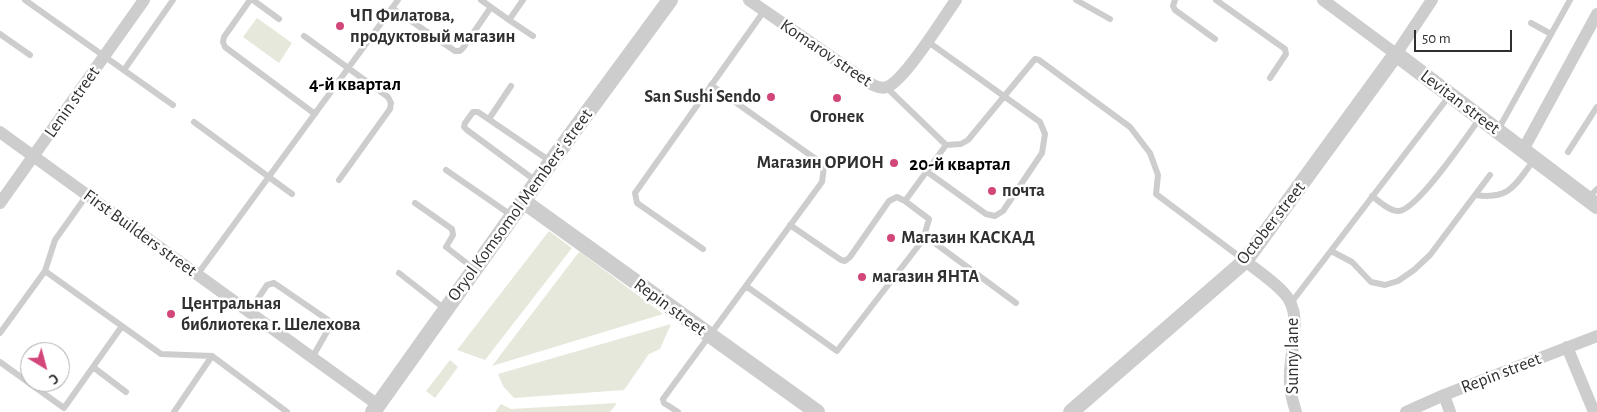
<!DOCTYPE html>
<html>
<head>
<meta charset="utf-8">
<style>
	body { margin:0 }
	#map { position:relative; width:1597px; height:412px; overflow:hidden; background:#fff; font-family:"Alegreya Sans",sans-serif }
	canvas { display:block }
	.north { position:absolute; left:20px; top:342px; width:50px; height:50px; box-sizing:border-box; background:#fff; border:1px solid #acacac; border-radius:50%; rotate:143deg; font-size:14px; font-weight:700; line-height:20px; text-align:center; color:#303030 }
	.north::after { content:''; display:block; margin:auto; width:18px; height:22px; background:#d3467a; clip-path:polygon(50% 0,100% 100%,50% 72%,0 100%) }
	.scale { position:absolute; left:1414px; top:30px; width:98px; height:22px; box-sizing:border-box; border:2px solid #303030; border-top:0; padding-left:6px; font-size:15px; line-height:18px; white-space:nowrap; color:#303030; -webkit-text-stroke:4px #fff; paint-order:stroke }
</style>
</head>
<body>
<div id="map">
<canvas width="1597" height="412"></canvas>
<div class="north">С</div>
<div class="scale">50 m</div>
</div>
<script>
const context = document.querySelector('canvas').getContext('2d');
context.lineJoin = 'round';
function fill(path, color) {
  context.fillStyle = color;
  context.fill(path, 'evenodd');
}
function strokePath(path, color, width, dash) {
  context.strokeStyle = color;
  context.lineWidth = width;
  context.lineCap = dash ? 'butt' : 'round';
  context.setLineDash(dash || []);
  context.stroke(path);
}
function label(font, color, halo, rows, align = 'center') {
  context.font = font + ' "Alegreya Sans",sans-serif';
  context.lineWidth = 5;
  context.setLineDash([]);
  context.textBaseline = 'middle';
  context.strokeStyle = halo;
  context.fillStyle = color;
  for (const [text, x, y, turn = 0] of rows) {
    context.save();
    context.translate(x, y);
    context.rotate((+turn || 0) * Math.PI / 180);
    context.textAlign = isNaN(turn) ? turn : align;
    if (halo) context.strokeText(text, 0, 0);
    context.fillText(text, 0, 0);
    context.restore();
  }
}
const green = new Path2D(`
	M257 18 292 43 279 63 243 37Z
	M549 231 572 248 485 360 457 350Z
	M580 252 663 314 492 366 579 252Z
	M671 324 660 349 649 354 624 390 514 398 503 386 498 374Z
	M450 360 458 367 435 398 426 391Z
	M617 403 610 412H495L501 404 511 409Z`);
const service = new Path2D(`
	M25 0 173 105
	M250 0 224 37 223 42 225 47 315 114
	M253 0 279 19
	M481 0 509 20 523 0
	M1076 0 1110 19
	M1175 0 1173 6 1175 10 1215 39
	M1216 0 1285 49 1286 54 1270 78
	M392 8 455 51H460L463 48 491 7
	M509 20 533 36
	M1531 23 1551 34
	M0 34 30 55
	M304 36 388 97 391 103 390 109 339 180
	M124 70 173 0
	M886 87 946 145
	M489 119 511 86
	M194 122 292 194
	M1498 130 1570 0
	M1568 152 1597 107
	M446 170 511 215
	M926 171 986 214 995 216 1003 211 1042 153 1045 134 1040 122 927 41
	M536 181 467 130 464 127 465 123 473 112H478L550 161
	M1475 195C1510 200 1514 186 1534 160
	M1372 196C1379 201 1390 212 1399 211 1418 209 1467 136 1480 118
	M1587 199 1597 189
	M415 203 452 229 453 235 446 247 473 268
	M790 225 841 260 845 261 850 257 889 201 897 197 905 201
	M703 249 637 203 635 193 764 11
	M1331 251 1352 262 1371 282 1385 285 1398 281 1414 270 1430 255 1490 175
	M45 271 55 240 87 195
	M399 273 445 309
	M197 275 398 0
	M746 286 837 351 926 236
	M1016 303 928 238 925 233 929 219 905 201 946 145 961 144 968 140 1035 59 1039 60 1130 127 1150 153 1158 175 1156 194 1244 260
	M1291 303 1450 95
	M249 312 267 285 274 283 328 320 329 328 312 358
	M0 333 45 271 161 354 212 356 287 412
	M0 362 64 408 122 326
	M93 367 126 392
	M174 412 212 356
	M678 412 664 403 663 399 822 182 824 166 820 162 711 85`);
const minor = new Path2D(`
	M749 0 869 83C875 86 880 89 887 87 905 80 943 18 956 0
	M1323 0 1396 54 1432 0
	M0 132 378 405
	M1523 150 1597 14
	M0 203 144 0
	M1245 261C1258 271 1273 281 1284 293 1304 314 1290 349 1290 374 1289 388 1292 399 1296 412
	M1567 347 1594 412
	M1444 395 1450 412
	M1406 412 1444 395 1597 336`);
const tertiary = new Path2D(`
	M523 201 817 412
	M373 412 551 162 670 0
	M1071 412 1245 261 1396 54 1597 206`);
const markers = [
	[340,26,5,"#d3467a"],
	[771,97,5,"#d3467a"],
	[837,98,5,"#d3467a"],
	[894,163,5,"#d3467a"],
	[992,191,5,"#d3467a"],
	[891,238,5,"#d3467a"],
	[862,277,5,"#d3467a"],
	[171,314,5,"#d3467a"]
];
const poiNames = [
	["ЧП Филатова,",350,16],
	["продуктовый магазин",350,37],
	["San Sushi Sendo",761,97,"right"],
	["Огонек",837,117,"center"],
	["Магазин ОРИОН",884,163,"right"],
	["почта",1002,191],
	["Магазин КАСКАД",901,238],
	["магазин ЯНТА",872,277],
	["Центральная",181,304],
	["библиотека г. Шелехова",181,325]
];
const streetNames = [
	["Komarov street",826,53,34],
	["Lenin street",72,102,-55],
	["Levitan street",1460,102,37],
	["Oryol Komsomol Members' street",520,205,-54],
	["October street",1271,223,-52],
	["First Builders street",140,233,36],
	["Repin street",670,307,36],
	["Sunny lane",1293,356,-90],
	["Repin street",1501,373,-21]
];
const neighbourhoodNames = [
	["4-й квартал",355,84],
	["20-й квартал",960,164]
];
fill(green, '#e6e8dc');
strokePath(service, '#cdcdcd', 6);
strokePath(minor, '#cdcdcd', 12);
strokePath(tertiary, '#cdcdcd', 16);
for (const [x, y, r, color] of markers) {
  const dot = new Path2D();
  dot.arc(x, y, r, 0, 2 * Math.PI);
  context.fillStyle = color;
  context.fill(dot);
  strokePath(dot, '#fff', 2);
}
label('bold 18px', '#303030', '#fff', poiNames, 'left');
label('18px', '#303030', '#fff', streetNames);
label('bold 19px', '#000', '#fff', neighbourhoodNames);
</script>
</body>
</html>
